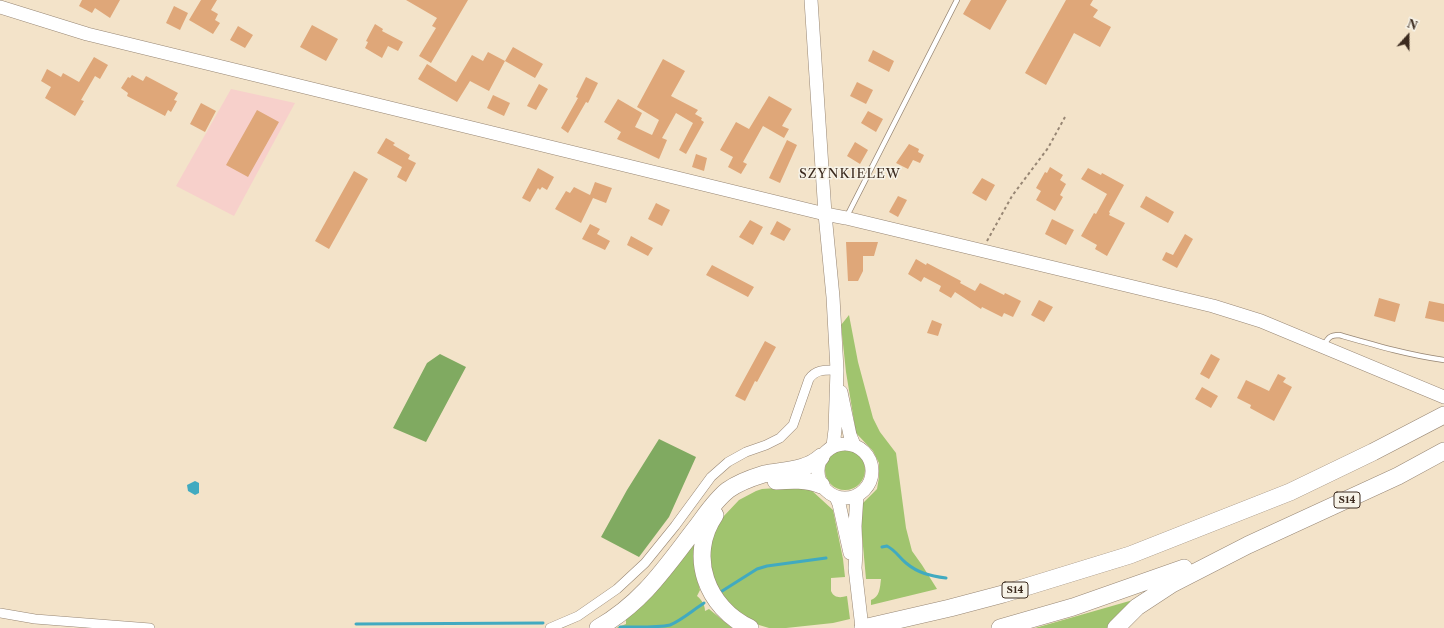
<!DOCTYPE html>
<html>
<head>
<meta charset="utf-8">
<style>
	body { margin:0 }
	#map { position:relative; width:1444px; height:628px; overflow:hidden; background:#f3e3c9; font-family:"Libre Caslon Text",serif }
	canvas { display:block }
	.north { position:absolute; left:1388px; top:16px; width:40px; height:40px; -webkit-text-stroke:3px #f7f3e8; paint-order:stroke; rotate:21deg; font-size:11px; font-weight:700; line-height:16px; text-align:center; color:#3b2a1e }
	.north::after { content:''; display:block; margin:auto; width:14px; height:18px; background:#3b2a1e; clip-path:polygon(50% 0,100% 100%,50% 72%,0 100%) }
</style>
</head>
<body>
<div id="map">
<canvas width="1444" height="628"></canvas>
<div class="north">N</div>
</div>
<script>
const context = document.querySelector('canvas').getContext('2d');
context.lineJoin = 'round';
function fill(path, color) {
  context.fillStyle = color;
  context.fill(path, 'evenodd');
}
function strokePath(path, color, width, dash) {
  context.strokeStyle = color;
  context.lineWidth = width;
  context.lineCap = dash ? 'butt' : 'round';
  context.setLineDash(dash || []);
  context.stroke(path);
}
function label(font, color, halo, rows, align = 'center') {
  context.font = font + ' "Libre Caslon Text",serif';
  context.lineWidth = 3;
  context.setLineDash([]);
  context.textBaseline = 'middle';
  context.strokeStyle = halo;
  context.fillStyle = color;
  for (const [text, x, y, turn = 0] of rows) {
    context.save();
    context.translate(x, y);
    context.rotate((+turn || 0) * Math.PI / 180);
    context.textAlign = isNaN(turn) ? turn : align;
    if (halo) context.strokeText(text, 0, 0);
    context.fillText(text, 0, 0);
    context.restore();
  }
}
const built = new Path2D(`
	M231 89 295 103 234 216 176 186Z`);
const green = new Path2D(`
	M849 315 858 362 873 418 880 432 896 453 906 528 912 551 922 565 937 589 871 605V600C880 597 880 587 881 579H866L862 535V504L877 489 879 477V463L873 451 856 433 846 372 841 325Z
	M825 470a20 20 0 1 1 40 0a20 20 0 1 1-40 0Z
	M791 487 810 489 833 510 843 559 845 577 831 578V591C834 598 840 598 847 596L850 619 833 623 786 628H769L759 625 735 615 713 583 710 553 712 535 722 518 739 500 756 491 762 489Z
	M692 546H694L696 575 700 590 697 596C702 600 705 605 705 611L709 609 732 628H616L626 624V619Z
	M1133 600V602L1107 628H1035Z`);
const forest = new Path2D(`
	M440 354 466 367 426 442 393 428 427 363Z
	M659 439 696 457 669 517 639 557 601 537 627 490Z`);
const water = new Path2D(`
	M195 481 199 483V493L195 495 188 491 187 485Z`);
const stream = new Path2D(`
	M882 547 887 546C895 550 899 557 906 563 918 573 930 576 946 578
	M719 593 757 569 767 566 826 558
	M356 624 543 623
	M620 627C635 627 656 628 670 625 682 620 693 610 704 603`);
const building = new Path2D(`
	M82 0H120L110 18 95 8 92 13 79 6Z
	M201 0H217L211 10 218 14 215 20 220 23 213 34 189 20Z
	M406 0H468L431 63 419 56 436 28 432 26 437 18Z
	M971 0H1007L990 30 963 14Z
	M1066 0H1093L1090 5 1098 10 1093 17 1111 27 1100 47 1074 33 1046 85 1025 73Z
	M174 6 188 13 180 30 166 23Z
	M375 24 383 29 382 31 403 42 398 51 388 46 382 58 365 48 368 42 366 41Z
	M312 25 338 39 326 61 300 47Z
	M238 26 253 35 245 48 230 40Z
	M513 47 543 64 535 78 505 61Z
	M873 50 894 61 889 72 868 61Z
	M488 52 505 61 489 91 470 81 457 102 418 79 427 64 456 82 472 55 483 61Z
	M94 57 108 65 100 79 95 76 81 100 84 101 75 116 45 98 51 87 41 81 47 69 61 77 63 73 79 82Z
	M663 59 685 71 671 96 698 110 695 114 702 118 701 120 704 122 686 154 679 150 693 123 676 113 662 138 667 140 659 159 617 139 621 132 604 122 618 99 642 113 635 127 652 135 659 120 637 107Z
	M132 75 143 81 146 76 178 93 174 100 177 101 171 112 168 110 165 116 127 96 128 93 121 88 128 77 130 78Z
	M586 77 598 83 588 103 586 102 568 133 561 128 578 98 576 97Z
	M857 82 873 90 866 104 850 96Z
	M539 84 548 89 536 110 527 106Z
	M493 95 510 103 504 116 487 108Z
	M769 96 792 109 782 126 789 129 784 138 763 126 743 162 747 164 741 174 728 167 733 157 720 150 736 122 749 129Z
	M201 103 216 111 205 132 190 124Z
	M257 110 279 122 248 177 226 165Z
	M868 111 883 119 876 132 861 123Z
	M386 138 395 143 393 145 410 155 408 159 416 163 406 182 397 177 402 167 377 153Z
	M787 140 797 145 780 183 769 178Z
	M855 142 868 150 860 164 847 156Z
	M909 144 919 149 918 152 924 155 920 163 913 160 908 169 896 163Z
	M696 154 707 158 704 171 692 167Z
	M1050 167 1063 175 1060 180 1066 184 1060 195 1063 197 1055 211 1036 200 1041 191 1036 188 1045 172 1047 173Z
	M538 168 554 177 547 190 542 187 540 190 538 188 530 202 522 198Z
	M1088 168 1101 175 1102 173 1124 185 1109 212 1110 213 1109 215 1125 223 1107 256 1095 249 1097 245 1081 236 1094 213 1096 214 1107 194 1081 179Z
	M354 171 368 179 329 249 315 241Z
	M982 178 995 185 986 201 972 193Z
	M595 182 612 188 606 203 593 198 581 223 555 209 566 191 570 193 574 187 590 195Z
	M898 196 907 200 898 217 889 212Z
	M1146 196 1174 212 1168 223 1140 207Z
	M656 203 670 210 662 226 648 219Z
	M1052 219 1074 230 1066 245 1045 234Z
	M750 220 763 227 753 245 739 237Z
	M777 221 791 229 784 241 770 234Z
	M590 224 600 229 597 234 610 241 605 250 582 239Z
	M1185 234 1193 239 1177 268 1162 260 1166 252 1173 255Z
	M631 236 653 248 648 256 627 245Z
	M846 242H878L874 256H863V271L858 281H848Z
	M916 259 926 265 927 263 961 281 960 283 975 291 980 283 1004 295 1005 293 1021 301 1013 317 1004 313 1002 317 982 307 981 309 955 292 951 298 939 291 941 286 924 277 921 282 908 274Z
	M712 265 754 287 748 297 706 275Z
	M1379 298 1400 304 1395 322 1374 316Z
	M1039 300 1053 307 1044 322 1031 315Z
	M1429 301 1444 304V322L1425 318Z
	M932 320 942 324 938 336 927 333Z
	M765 341 776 347 757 382 755 381 745 401 735 396Z
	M1211 354 1220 359 1209 379 1200 374Z
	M1278 374 1286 378 1283 382 1292 387 1274 421 1250 408 1251 405 1237 398 1246 380 1269 391Z
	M1202 387 1218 396 1211 408 1195 399Z`);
const path = new Path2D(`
	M987 241 1012 196 1048 148 1065 117`);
const lane = new Path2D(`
	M847 216 957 0
	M1324 345C1328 338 1330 335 1339 335 1374 345 1408 355 1444 360`);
const street = new Path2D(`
	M0 613 35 619 150 628
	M550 628 578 616 617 589 645 563 675 526 711 477 728 462 746 452 766 445 780 438 793 425 809 379C816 369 825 370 837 370`);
const secondary = new Path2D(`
	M811 0 825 214 833 297 837 370 835 430 833 446
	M0 7 87 34 825 214 846 218 1213 306 1261 321 1444 397
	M841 392 850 435 854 445
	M818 471a27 27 0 1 1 54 0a27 27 0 1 1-54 0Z
	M857 495 855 526 856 552 855 568 862 628
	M836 497 839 504 850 553`);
const highway = new Path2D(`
	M776 481C791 480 807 479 821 485
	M715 515C687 556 707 608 750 628
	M598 628C642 603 665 568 695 529 705 516 715 500 728 490 739 482 751 478 764 474 783 470 806 471 821 457
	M863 628 950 608 1003 594 1130 555 1290 492 1373 452 1444 415
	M1000 628 1073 607 1184 568
	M1116 628 1137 607 1172 584 1248 545 1398 476 1444 451`);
const shields = [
	[1347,500,26],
	[1015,590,26]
];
const shieldNames = [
	["S14",1347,500],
	["S14",1015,590]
];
const quarterNames = [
	["SZYNKIELEW",850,174]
];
fill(built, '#f7d0cb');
fill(green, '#a0c46e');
fill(forest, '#80aa61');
fill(water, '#41aac0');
strokePath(stream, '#41aac0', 3);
fill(building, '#dfa779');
strokePath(lane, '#978674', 6);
strokePath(street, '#978674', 10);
strokePath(secondary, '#978674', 14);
strokePath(highway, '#978674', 18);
strokePath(path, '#978674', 2, [3, 3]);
strokePath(lane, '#fff', 4.5);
strokePath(street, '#fff', 9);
strokePath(secondary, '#fff', 13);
strokePath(highway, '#fff', 17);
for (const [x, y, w] of shields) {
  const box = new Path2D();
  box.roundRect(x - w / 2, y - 8, w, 16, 3);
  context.fillStyle = '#f7f3e8';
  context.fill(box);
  strokePath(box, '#3b2a1e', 1);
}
label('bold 10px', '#3b2a1e', null, shieldNames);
context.letterSpacing = '1px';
label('13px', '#3b2a1e', '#f7f3e8', quarterNames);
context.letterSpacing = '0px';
</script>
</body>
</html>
